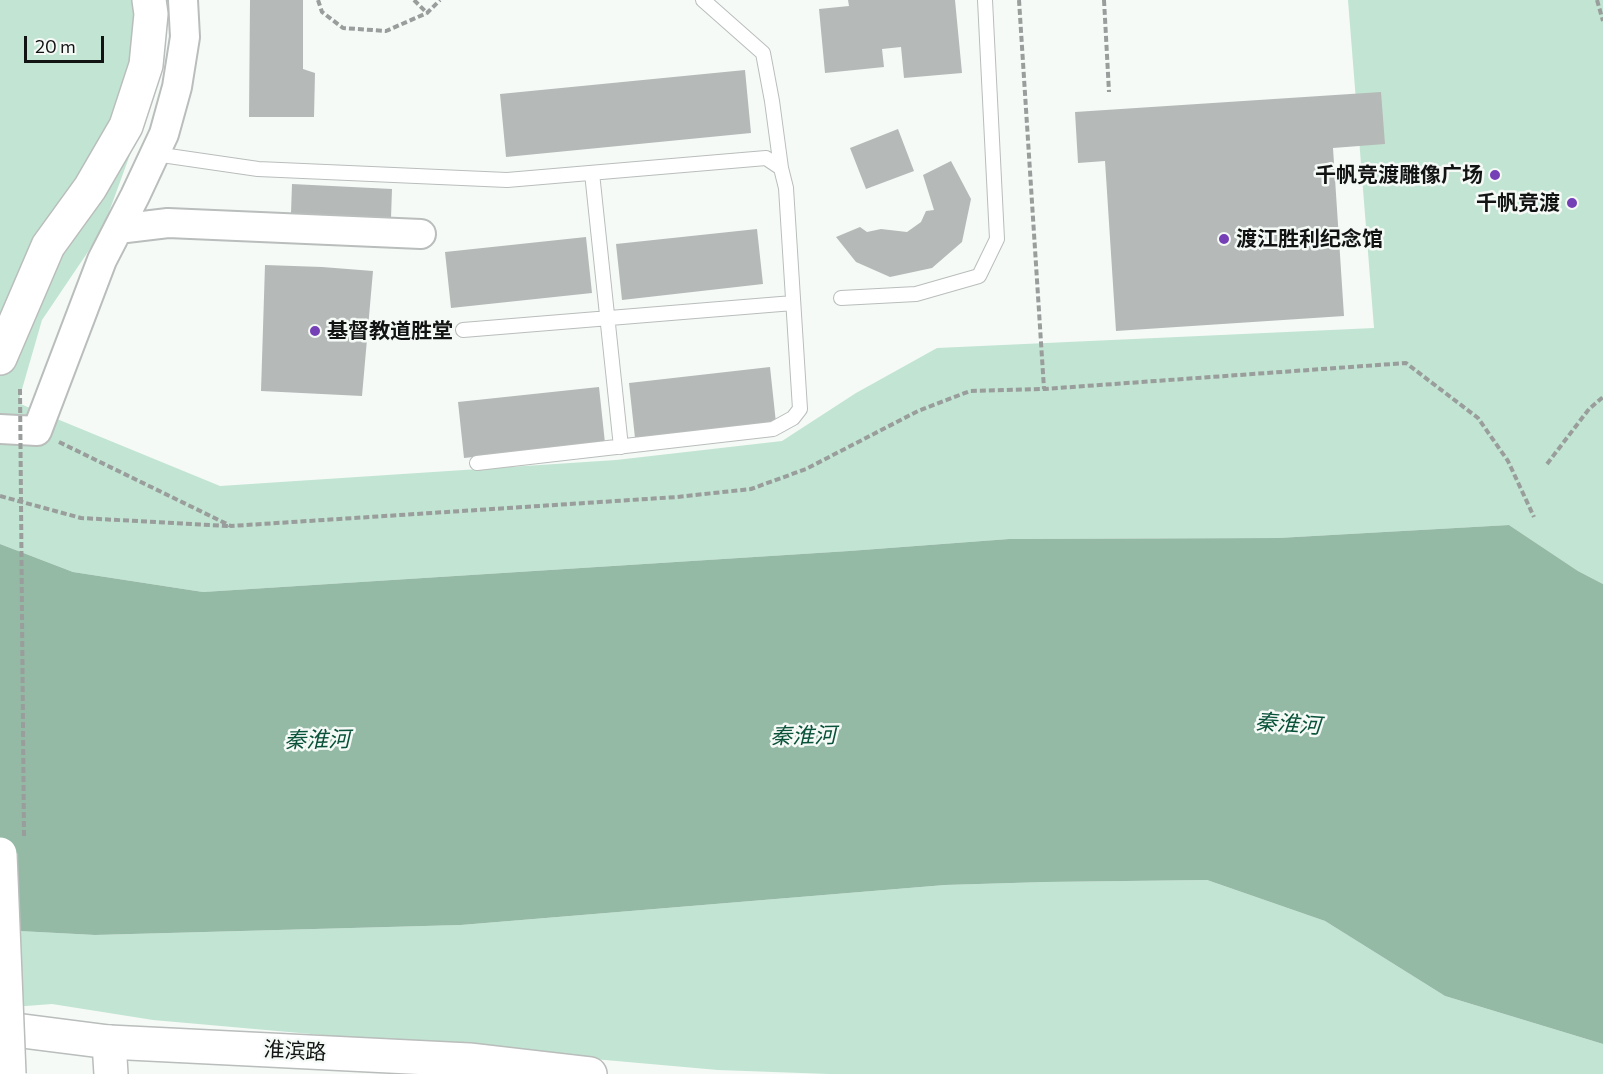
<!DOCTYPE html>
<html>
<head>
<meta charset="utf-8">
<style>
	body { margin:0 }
	#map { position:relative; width:1603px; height:1074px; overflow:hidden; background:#f5faf7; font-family:Commissioner,sans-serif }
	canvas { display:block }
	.scale { position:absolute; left:24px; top:36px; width:80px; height:27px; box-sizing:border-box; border:3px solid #121413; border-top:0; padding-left:8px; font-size:18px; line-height:21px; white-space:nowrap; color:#121413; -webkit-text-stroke:4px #f5faf7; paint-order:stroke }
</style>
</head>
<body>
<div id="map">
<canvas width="1603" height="1074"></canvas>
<div class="scale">20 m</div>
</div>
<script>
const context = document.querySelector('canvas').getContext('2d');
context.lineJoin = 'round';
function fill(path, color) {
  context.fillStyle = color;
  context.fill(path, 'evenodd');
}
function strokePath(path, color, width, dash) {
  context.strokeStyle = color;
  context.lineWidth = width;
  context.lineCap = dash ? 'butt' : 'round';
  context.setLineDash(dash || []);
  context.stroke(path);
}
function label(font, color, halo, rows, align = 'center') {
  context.font = font + ' Commissioner,"Noto Sans SC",sans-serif';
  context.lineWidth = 5;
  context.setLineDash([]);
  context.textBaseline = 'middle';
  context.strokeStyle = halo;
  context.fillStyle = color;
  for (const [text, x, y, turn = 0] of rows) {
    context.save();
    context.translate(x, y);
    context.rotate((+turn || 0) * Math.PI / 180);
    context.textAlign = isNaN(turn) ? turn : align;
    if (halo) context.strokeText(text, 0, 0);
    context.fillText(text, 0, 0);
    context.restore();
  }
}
const green = new Path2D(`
	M0 0H161L142 122 102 231 42 320 18 403 220 486 616 460 782 441 856 393 937 348 1374 328 1348 0H1603V584L1578 571 1509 525 1278 538 1009 539 849 551 203 592 73 572 0 544Z
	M1207 880 1325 921 1445 996 1603 1044V1074H829L718 1070 153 1020 52 1004 0 1008V930L95 935 461 925 945 885 1045 882Z`);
const water = new Path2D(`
	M1509 525 1578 571 1603 584V1044L1445 996 1325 921 1207 880 1045 882 945 885 461 925 95 935 0 930V544L73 572 203 592 849 551 1009 539 1278 538Z`);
const building = new Path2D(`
	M250 0H303V69L315 73 314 117H249Z
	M848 0H955L962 73 904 78 901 47 882 49 884 67 825 73 819 9 849 6Z
	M745 70 751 133 506 157 500 94Z
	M1381 92 1385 144 1333 148 1344 316 1116 331 1105 161 1078 163 1075 112Z
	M898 129 914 171 866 189 850 148Z
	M951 161 971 199 962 242 932 268 890 277 856 262 836 237 860 227 867 232 881 229 907 232 921 222 926 211 934 210 923 175Z
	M292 184 392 189 391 218 291 213Z
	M757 229 763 284 622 300 616 244Z
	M586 237 592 293 451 308 445 252Z
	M265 265 322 267 373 271 362 396 261 391Z
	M770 367 776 423 635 438 629 383Z
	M599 387 605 443 464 458 458 402Z`);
const path = new Path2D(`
	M318 0 322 12 343 28 386 31 427 13 440 0
	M414 0 427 13
	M1019 0 1044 389
	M1104 0 1109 92
	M1597 0 1603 21
	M59 442 231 526 677 497 751 489 806 469 918 411 970 391 1044 389 1406 363 1478 418 1508 461 1534 517
	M1547 464 1589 409 1603 397
	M0 496 81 518 228 526`);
const service = new Path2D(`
	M703 0 763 53 772 101 781 168
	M155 154 258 169 507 180 766 158 781 168 786 188 800 409 793 418 773 429 477 463
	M592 173 621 447
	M841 298 916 294 979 276 997 239 985 0
	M463 330 793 303`);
const minor = new Path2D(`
	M118 229 168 223 421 234
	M0 429 37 431 102 260 135 196 164 134 177 87 185 37 183 0`);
const tertiary = new Path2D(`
	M0 1028 109 1042 469 1060 590 1074`);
const secondary = new Path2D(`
	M109 1042 111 1074`);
const trunk = new Path2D(`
	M0 358 48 246 90 188 126 126 146 65 151 14 149 0`);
const pathBridge = new Path2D(`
	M20 389 24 838`);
const trunkBridge = new Path2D(`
	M0 854 9 1074`);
const markers = [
	[1495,175,6,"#753fb6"],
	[1572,203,6,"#753fb6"],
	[1224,239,6,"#753fb6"],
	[315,331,6,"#753fb6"]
];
const poiNames = [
	["千帆竞渡雕像广场",1483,175],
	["千帆竞渡",1560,203],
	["渡江胜利纪念馆",1236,239,"left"],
	["基督教道胜堂",327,331,"left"]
];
const streetNames = [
	["淮滨路",295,1051,3]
];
const waterNames = [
	["秦淮河",1288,724,4],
	["秦淮河",803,736,-1],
	["秦淮河",317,740,-1]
];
fill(green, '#c2e4d3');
fill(water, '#94baa6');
fill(building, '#b5bab8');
strokePath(service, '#b9bdbb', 16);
strokePath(minor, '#b9bdbb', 32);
strokePath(tertiary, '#b9bdbb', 36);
strokePath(secondary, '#b9bdbb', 36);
strokePath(trunk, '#b9bdbb', 36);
strokePath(path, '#999d9b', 4, [6, 3]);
strokePath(service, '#fff', 14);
strokePath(minor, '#fff', 28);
strokePath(tertiary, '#fff', 33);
strokePath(secondary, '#fff', 33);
strokePath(trunk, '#fff', 33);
strokePath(trunkBridge, '#b9bdbb', 36, []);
strokePath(pathBridge, '#999d9b', 4, [6, 3]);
strokePath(trunkBridge, '#fff', 33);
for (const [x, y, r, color] of markers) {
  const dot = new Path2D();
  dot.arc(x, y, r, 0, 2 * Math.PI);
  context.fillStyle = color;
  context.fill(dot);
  strokePath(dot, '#f5faf7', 2);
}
label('bold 21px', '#121413', '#f5faf7', poiNames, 'right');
label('21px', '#121413', '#f5faf7', streetNames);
label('italic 22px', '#095138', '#f5faf7', waterNames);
</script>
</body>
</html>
